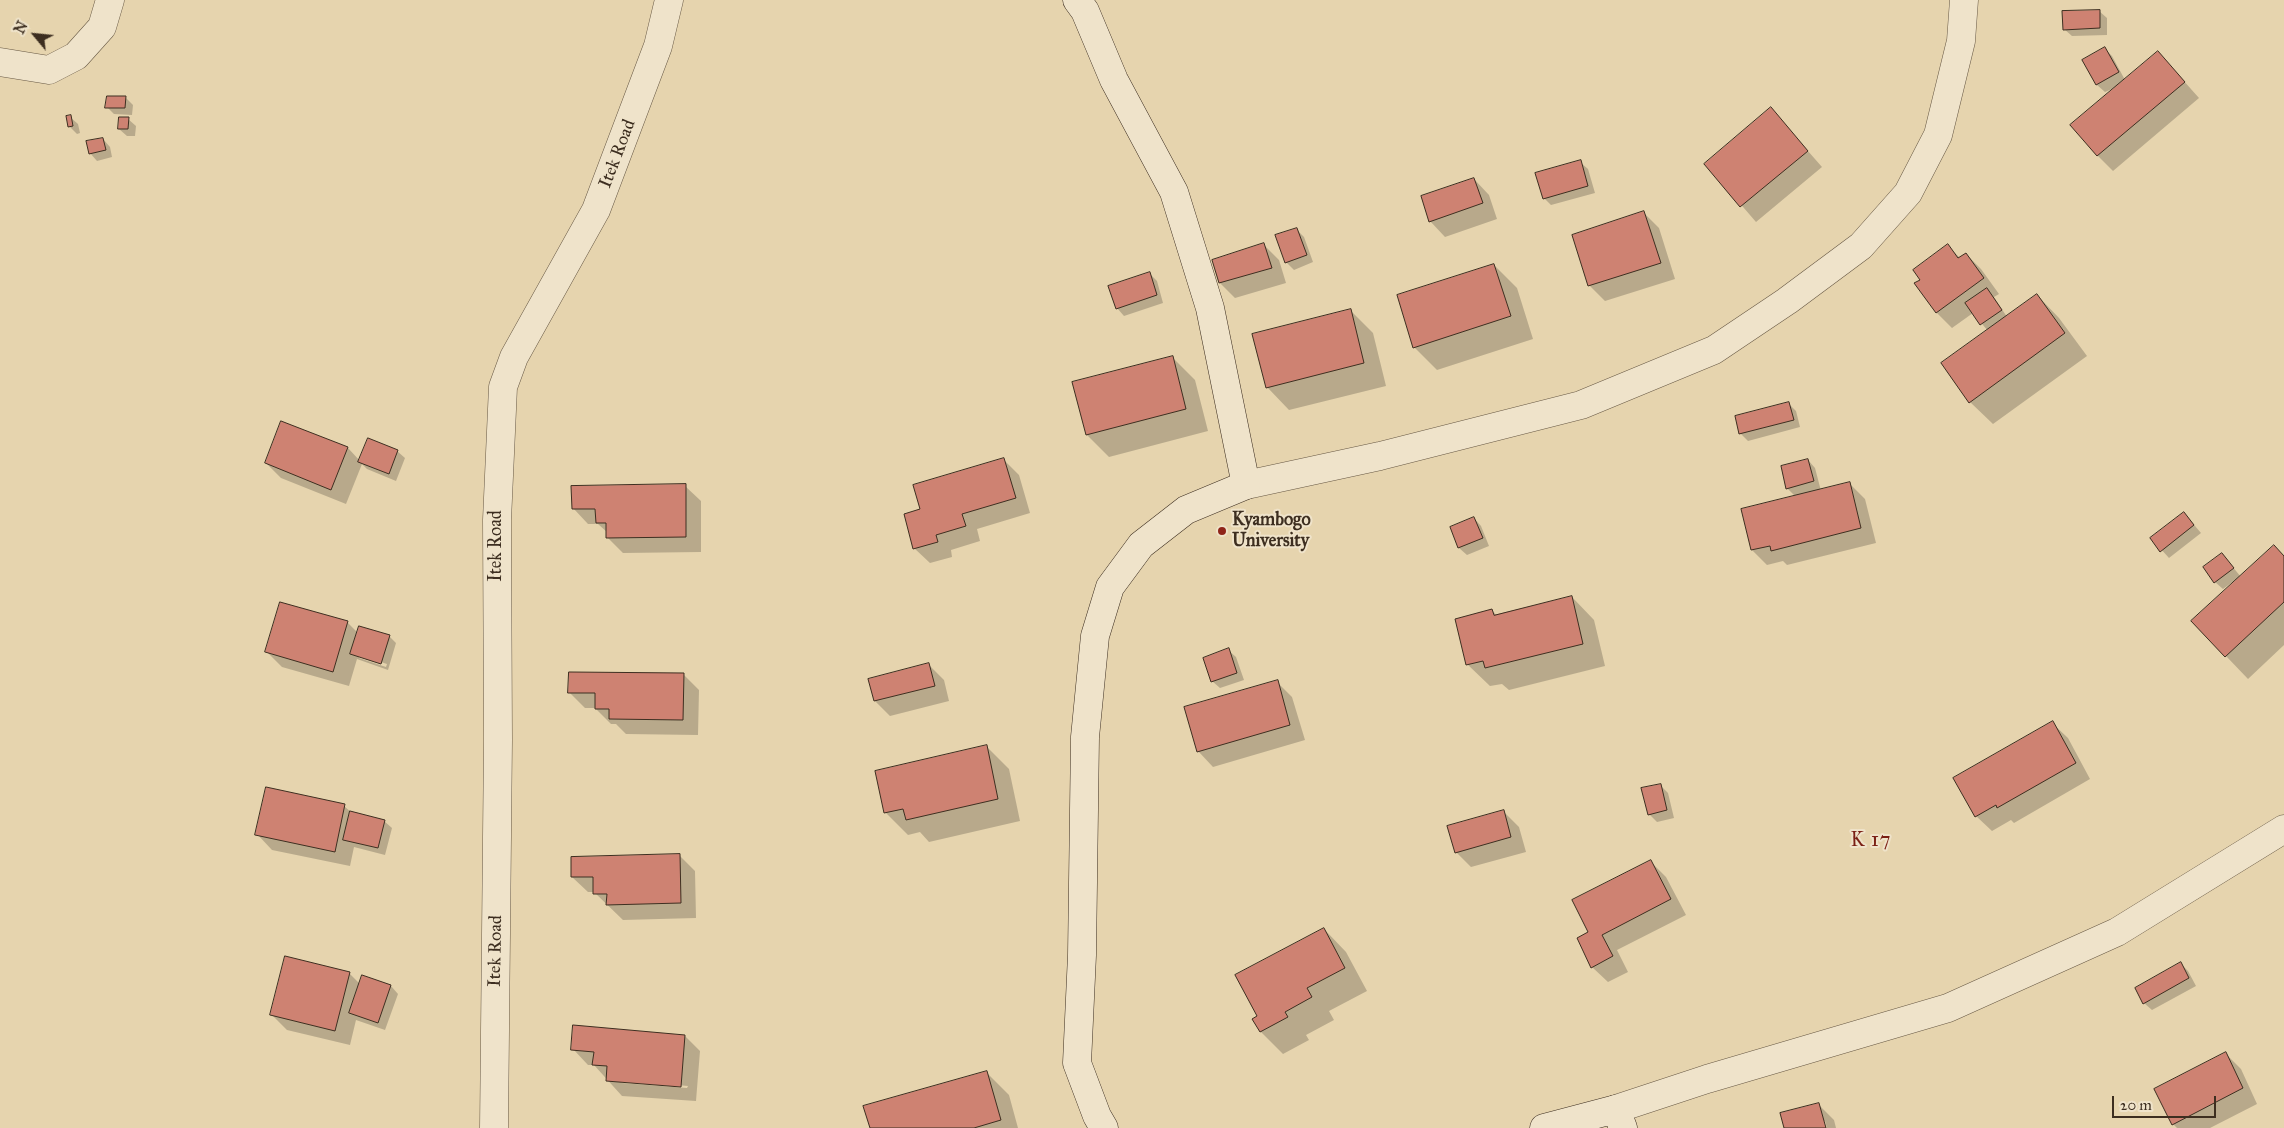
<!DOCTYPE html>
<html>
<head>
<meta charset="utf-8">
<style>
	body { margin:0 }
	#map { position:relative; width:2284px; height:1128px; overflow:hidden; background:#e6d4ae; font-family:"IM FELL Great Primer",serif }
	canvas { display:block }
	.north { position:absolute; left:10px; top:10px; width:50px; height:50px; -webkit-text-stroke:4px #efe3ca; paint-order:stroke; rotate:298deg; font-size:14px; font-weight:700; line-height:20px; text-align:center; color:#3d2e20 }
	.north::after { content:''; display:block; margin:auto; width:18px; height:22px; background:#3d2e20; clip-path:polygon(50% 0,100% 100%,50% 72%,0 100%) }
	.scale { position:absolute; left:2112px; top:1096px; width:104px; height:22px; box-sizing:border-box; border:2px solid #3d2e20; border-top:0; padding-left:6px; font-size:15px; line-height:18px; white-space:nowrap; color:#3d2e20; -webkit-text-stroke:4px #efe3ca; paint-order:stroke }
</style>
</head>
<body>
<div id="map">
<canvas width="2284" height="1128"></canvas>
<div class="north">N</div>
<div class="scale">20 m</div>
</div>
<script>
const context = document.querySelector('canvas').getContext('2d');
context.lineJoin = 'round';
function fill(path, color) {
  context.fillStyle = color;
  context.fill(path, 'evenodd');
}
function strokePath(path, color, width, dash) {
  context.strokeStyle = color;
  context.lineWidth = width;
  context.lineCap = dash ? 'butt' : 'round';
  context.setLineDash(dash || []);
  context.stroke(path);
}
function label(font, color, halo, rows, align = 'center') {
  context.font = font + ' "IM FELL Great Primer",serif';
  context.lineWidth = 4;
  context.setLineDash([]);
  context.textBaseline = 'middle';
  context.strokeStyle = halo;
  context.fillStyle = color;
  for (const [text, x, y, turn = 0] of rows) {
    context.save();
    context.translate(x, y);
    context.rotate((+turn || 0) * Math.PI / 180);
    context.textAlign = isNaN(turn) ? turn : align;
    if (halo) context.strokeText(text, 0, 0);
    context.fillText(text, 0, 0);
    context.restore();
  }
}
const shadow = new Path2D(`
	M2099 11 2107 18V35L2072 36 2064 29Z
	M2105 49 2112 56 2125 80 2158 52 2199 98 2113 171 2097 155 2119 86 2105 92 2097 85 2084 61Z
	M125 97 133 105 132 115 114 114 107 107Z
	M1771 109 1822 167 1756 222 1706 164Z
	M70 117 78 124 80 133 77 134 69 126Z
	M128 119 136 126 135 136H127L119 129Z
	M103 139 110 147 112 157 97 161 90 153Z
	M1580 162 1588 169 1595 193 1551 205 1544 198Z
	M1474 179 1489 195 1497 219 1445 237 1430 221Z
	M1644 213 1659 228 1675 279 1605 301 1590 286 1574 235Z
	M1296 229 1304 237 1313 262 1294 270 1286 262Z
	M1264 245 1279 260 1286 283 1235 298 1220 283 1214 261Z
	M1948 246 1960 258 1966 254 1981 269 1999 294 1994 297 2007 317 2037 295 2059 318 2087 356 1993 424 1970 402 1988 331 1973 313 1952 328 1937 313 1916 284Z
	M1494 265 1517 288 1533 339 1437 370 1414 347Z
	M1149 273 1157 281 1163 303 1124 316 1117 308Z
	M1350 310 1373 333 1386 386 1289 410 1267 387Z
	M1172 357 1195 380 1208 431 1109 457 1087 435Z
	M1789 404 1796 411 1800 427 1748 441 1740 433Z
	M348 448 360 461 397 451 405 458 396 481 367 469 362 464 346 504 281 478 266 463Z
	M1004 460 1019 475 1030 513 977 529 980 541 951 550 952 557 930 563 914 548 922 510Z
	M1808 460 1815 468 1821 491 1850 484 1865 499 1876 543 1787 565 1783 561 1767 565 1752 550 1742 510 1796 497 1787 488Z
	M685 486 701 501V552L623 553 608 538V533L598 524H588L573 508Z
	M2184 513 2201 533 2169 558 2151 538Z
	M1474 518 1481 526 1489 546 1467 555 1459 548 1451 527Z
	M2222 554 2241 577 2284 557V645L2248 679 2226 656 2236 581 2235 580 2223 589 2215 582Z
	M1572 597 1594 620 1605 666 1509 690 1502 684 1490 686 1467 664 1492 610 1497 616Z
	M347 622 358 633 389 636 396 643 388 670 357 659 349 686 282 667 267 652ZM359 655 387 664 386 667 359 658Z
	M1228 650 1236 657 1244 680 1220 688 1212 681Z
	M929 665 944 680 949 701 890 716 875 701 870 680Z
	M684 675 699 690 698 735 626 734 616 724H611L595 708H585L570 693Z
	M1277 682 1292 697 1305 740 1213 767 1198 751Z
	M2052 723 2068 738 2090 779 2014 823 2011 820 1992 831 1976 816Z
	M986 746 1009 769 1020 821 929 842 920 832 908 835 885 812Z
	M1660 785 1668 793 1674 818 1657 822 1649 814Z
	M344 806 352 813 384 821 392 828 385 855 354 847 350 866 272 850 257 834Z
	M1504 812 1519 827 1526 852 1471 867 1456 852Z
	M680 856 695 871 696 918 623 920 594 892H588L572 877Z
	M1651 862 1666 877 1686 915 1617 950 1628 972 1608 982 1592 967 1590 933Z
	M1324 929 1346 952 1367 991 1329 1011 1334 1020 1306 1035 1309 1040 1283 1054 1261 1032 1254 1019 1259 1017Z
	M2181 964 2188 971 2196 986 2152 1010 2144 1003Z
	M349 973 360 984 363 976 391 986 398 994 385 1030 356 1020 350 1045 287 1030 272 1015Z
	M685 1036 700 1051 696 1101 622 1096 594 1065H588L573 1049ZM619 1080 688 1086 687 1088 622 1083Z
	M2226 1054 2241 1069 2257 1104 2210 1128H2177L2173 1124Z
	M986 1072 1009 1095 1018 1128H871Z
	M1819 1105 1834 1120 1836 1128H1827L1825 1121H1822L1824 1128H1785Z`);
const building = new Path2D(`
	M2100 10V28L2063 30 2062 11Z
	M2105 47 2119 72 2096 85 2082 60Z
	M2158 51 2185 82 2097 156 2070 125Z
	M107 96H126L125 108H105Z
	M1771 107 1808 151 1740 207 1704 164Z
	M71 115 73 126 68 127 66 116Z
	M119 117H129L128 129H118Z
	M103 138 106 150 89 154 86 141Z
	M1581 160 1588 186 1543 199 1535 173Z
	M1474 178 1483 203 1429 222 1421 196Z
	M1644 211 1661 263 1588 286 1572 235Z
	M1297 228 1307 255 1285 263 1275 235Z
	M1264 243 1272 268 1219 283 1212 260Z
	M1948 244 1958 258 1966 253 1984 278 1936 313 1914 283 1920 280 1913 270Z
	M1494 264 1511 316 1413 348 1397 295Z
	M1150 272 1157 295 1116 309 1108 286Z
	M1987 288 2002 310 1980 325 1965 303Z
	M2037 294 2065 333 1969 403 1941 363Z
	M1351 309 1364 363 1266 388 1252 334Z
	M1173 356 1186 409 1086 435 1072 382Z
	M1789 402 1794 420 1739 434 1735 416Z
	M281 421 348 447 331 490 265 463Z
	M368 438 398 450 389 474 358 462Z
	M1004 458 1016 498 962 514 966 526 936 535 938 542 913 549 904 514 920 509 913 485Z
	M1808 459 1814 481 1786 489 1781 466Z
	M1850 482 1861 528 1771 551 1770 546 1751 550 1741 509Z
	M686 484V537L606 538V523H596L595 509H572L571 486Z
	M2184 512 2194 525 2160 552 2150 538Z
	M1474 517 1483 538 1458 548 1450 527Z
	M2274 545 2284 556V602L2225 657 2191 621Z
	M2222 553 2234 568 2214 583 2203 567Z
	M1572 596 1583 644 1485 668 1483 661 1466 665 1455 619 1492 609 1494 615Z
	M280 602 348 621 333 672 265 652Z
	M359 626 390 635 381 664 350 654Z
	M1229 648 1237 673 1211 682 1203 658Z
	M929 663 935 686 874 701 868 679Z
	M569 672 684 673 683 720 609 719V709H595V693H568Z
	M1278 680 1290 725 1197 752 1184 707Z
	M2053 721 2076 763 1997 808 1996 805 1975 817 1953 778Z
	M987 745 998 799 906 820 903 809 884 813 875 771Z
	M1661 784 1667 810 1648 815 1641 788Z
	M266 787 345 804 335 852 255 835Z
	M1504 810 1511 837 1455 853 1447 826Z
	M350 811 385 820 378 848 343 840Z
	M680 854 681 903 606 905 607 894H593V877H571V857Z
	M1651 860 1671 899 1602 935 1613 956 1591 968 1577 938 1588 932 1572 900Z
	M1324 928 1345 968 1307 988 1312 997 1285 1012 1288 1017 1260 1032 1252 1019 1257 1016 1235 975Z
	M285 956 350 972 335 1031 270 1015Z
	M2181 962 2189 978 2143 1004 2135 988Z
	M362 975 391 985 378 1023 349 1013Z
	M573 1025 685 1035 681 1087 606 1081 607 1066 592 1065 594 1052 571 1050Z
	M2226 1052 2243 1088 2172 1125 2154 1089Z
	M987 1071 1001 1120 974 1128H870L863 1106Z
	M1819 1103 1826 1128H1784L1780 1113Z`);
const street = new Path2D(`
	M0 62 49 70 76 56 102 27 110 0
	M1246 485 1380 456 1581 405 1714 350 1787 301 1861 246 1908 193 1938 135 1961 41 1964 0
	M1616 1109 1707 1079 1948 1008 2117 932 2284 829
	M494 1128 498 740 497 520 503 387 514 357 596 210 658 46 669 0`);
const secondary = new Path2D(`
	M1077 0 1085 11 1114 80 1174 192 1210 308 1246 485 1186 510 1141 545 1110 587 1095 636 1085 737 1082 955 1077 1063 1097 1116 1104 1128
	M1544 1128 1616 1109 1623 1128`);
const markers = [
	[1222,531,5,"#8f2418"]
];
const streetNames = [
	["Itek Road",618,154,-69],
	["Itek Road",497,546,-90],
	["Itek Road",496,951,-89]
];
const poiNames = [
	["Kyambogo",1232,521],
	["University",1232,542]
];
const quarterNames = [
	["K 17",1871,841]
];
fill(shadow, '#0003');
fill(building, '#ce8272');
strokePath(building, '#3d2e20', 1);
strokePath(street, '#675844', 29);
strokePath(secondary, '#3d2e20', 29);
strokePath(street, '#efe3ca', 28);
strokePath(secondary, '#efe3ca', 28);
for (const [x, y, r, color] of markers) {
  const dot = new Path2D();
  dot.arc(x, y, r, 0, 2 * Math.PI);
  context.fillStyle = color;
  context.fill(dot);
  strokePath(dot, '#efe3ca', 2);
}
label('18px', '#3d2e20', '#efe3ca', streetNames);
label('bold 18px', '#3d2e20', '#efe3ca', poiNames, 'left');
context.letterSpacing = '1px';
label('20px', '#7a1f14', '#efe3ca', quarterNames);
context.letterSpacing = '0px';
</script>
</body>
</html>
